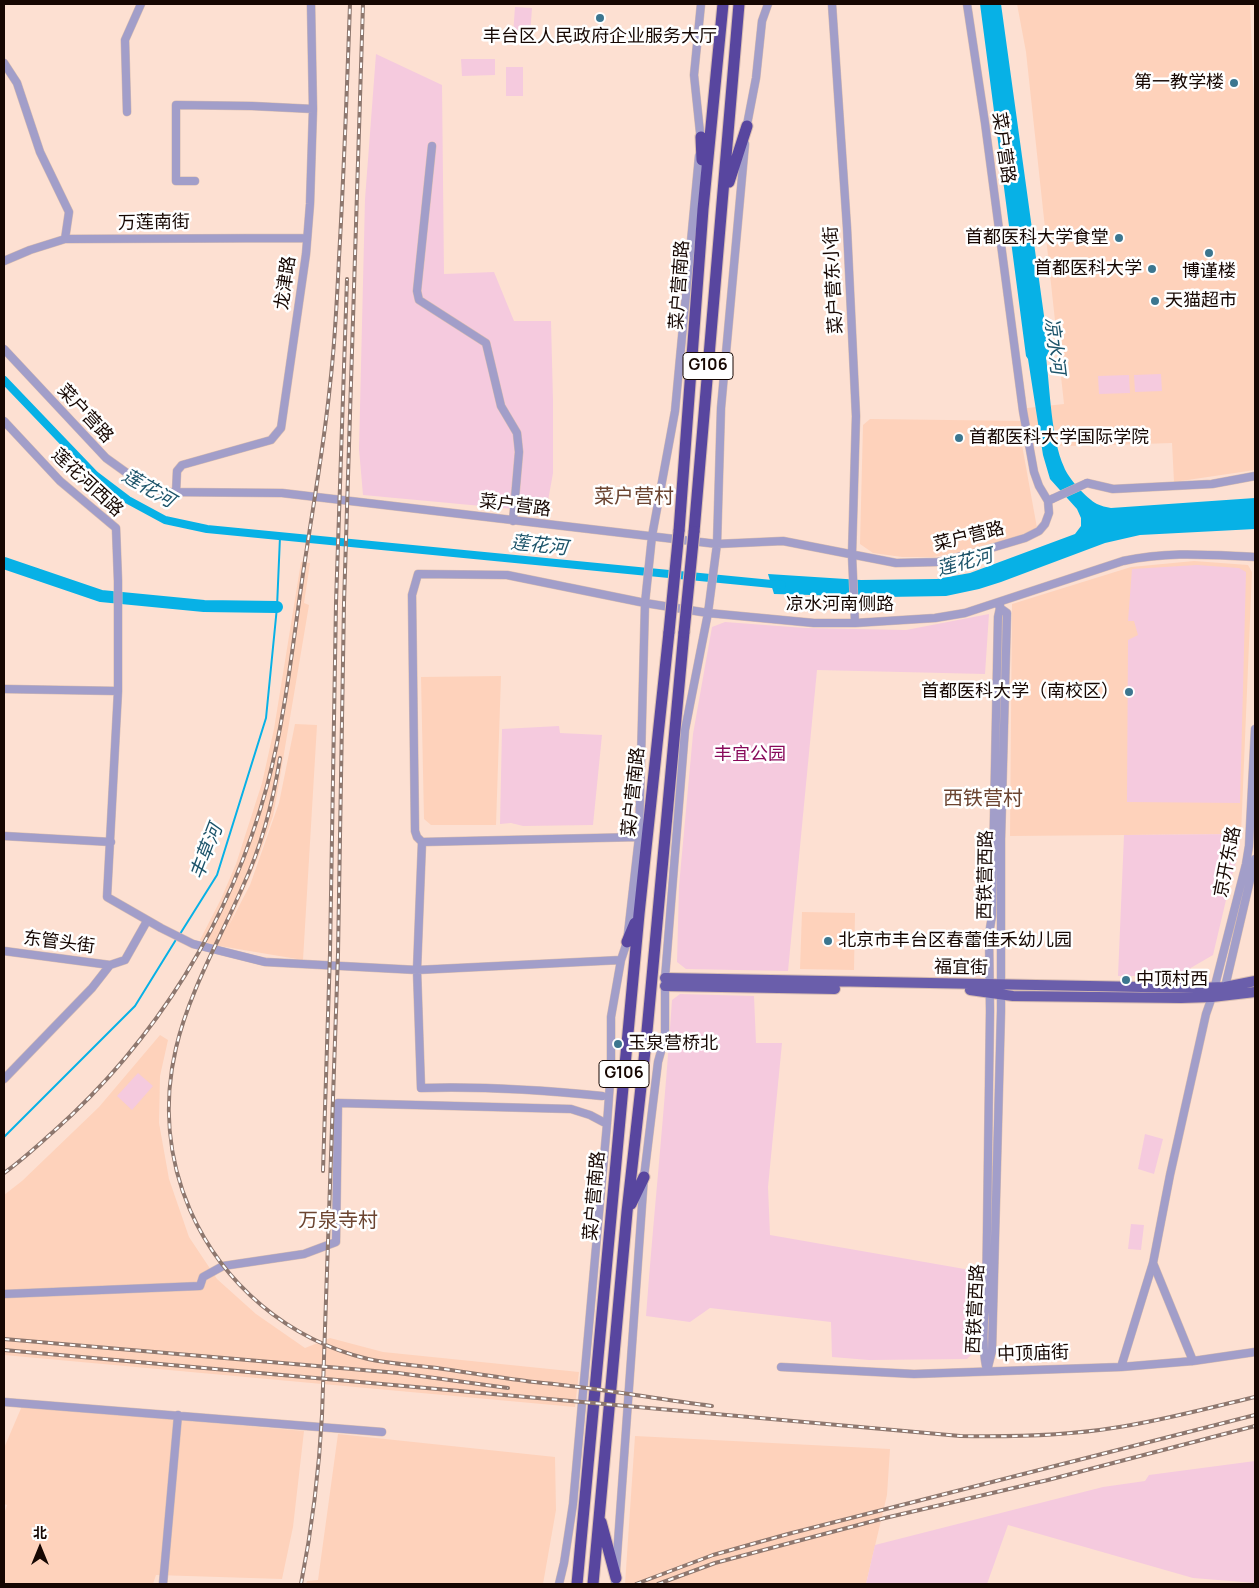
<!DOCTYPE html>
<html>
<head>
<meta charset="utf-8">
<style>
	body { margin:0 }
	#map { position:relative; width:1259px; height:1588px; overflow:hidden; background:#fde0d2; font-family:Manrope,"Noto Sans SC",sans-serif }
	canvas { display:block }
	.frame { position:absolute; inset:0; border:5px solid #160702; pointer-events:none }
	.north { position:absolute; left:15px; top:1523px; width:50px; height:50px; -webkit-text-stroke:4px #fff; paint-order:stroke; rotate:0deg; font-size:14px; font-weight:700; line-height:20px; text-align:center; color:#160702 }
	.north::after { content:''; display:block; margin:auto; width:18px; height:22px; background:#160702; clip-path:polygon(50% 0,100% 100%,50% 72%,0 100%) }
</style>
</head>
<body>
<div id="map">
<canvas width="1259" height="1588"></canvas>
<div class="frame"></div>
<div class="north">北</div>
</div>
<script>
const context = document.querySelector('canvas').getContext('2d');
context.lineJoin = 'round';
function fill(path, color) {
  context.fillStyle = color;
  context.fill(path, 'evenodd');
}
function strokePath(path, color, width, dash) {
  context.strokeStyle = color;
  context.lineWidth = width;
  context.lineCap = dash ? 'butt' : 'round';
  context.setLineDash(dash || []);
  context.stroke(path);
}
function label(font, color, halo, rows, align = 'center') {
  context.font = font + ' Manrope,"Noto Sans SC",sans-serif';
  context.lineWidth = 5;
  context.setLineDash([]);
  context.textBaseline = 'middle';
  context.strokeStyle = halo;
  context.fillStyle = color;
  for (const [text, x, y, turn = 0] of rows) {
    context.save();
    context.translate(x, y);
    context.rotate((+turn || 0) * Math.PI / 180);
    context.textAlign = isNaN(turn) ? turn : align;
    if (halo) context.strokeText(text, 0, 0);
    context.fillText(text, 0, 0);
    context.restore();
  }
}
const built = new Path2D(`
	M1017 4H1250L1255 133V470L1174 482 1172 443 1083 446 1022 445 1037 528 1006 541 965 552 933 557H902L873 553 860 544 863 425 870 419 1026 421 1027 408 1064 404 1026 52Z
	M1194 561 1248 565 1252 572 1241 834 1010 836 1012 604 1131 567Z
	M301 562 310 563 304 603 309 605 278 789 273 816 258 858 228 927 250 885 279 803 295 724 317 725 303 960 220 946 219 947 200 940 221 899 236 864 262 783 274 729Z
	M501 676 496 825H431L424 819 421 677Z
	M802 912 855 913 854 970 800 969Z
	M160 1035 168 1040 160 1076 159 1123 169 1179 189 1237 217 1279 256 1314 305 1348 330 1338 383 1352 579 1372 575 1407 4 1355V1195L22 1181 99 1107Z
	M22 1406 304 1431 293 1527 282 1579 156 1575 153 1584H4V1514L7 1505 4 1504V1448Z
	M338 1434 555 1457 556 1510 543 1584H306L307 1581 318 1580Z
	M635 1436 890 1449 887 1495 866 1584H625Z`);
const green = new Path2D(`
	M515 7 532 8 530 36 513 35Z
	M376 54 442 85 444 274 494 272 514 321H551L553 401V473L546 512 363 495 359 449 365 199Z
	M461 59H495V75L462 76Z
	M506 67H523V96H506Z
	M1161 374 1162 391 1135 392 1134 375Z
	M1129 375 1130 393 1099 394 1098 376Z
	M1197 565 1239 568 1246 572 1240 803 1127 802 1128 640 1138 635 1134 621H1128L1132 569Z
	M989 614 985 674 817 670 788 971 686 969 677 962 679 886 693 734 712 627 725 622 805 628 906 630Z
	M559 726 560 733 602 735 593 825 523 826 511 823 500 824 502 729Z
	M1241 834 1237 859 1231 879 1213 955 1182 973 1155 972 1141 976H1118L1124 835Z
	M680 994 754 996 756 1043H782L768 1187 770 1235 976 1271 973 1353 967 1359 869 1360 832 1357 831 1322 710 1308 690 1322 646 1316C654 1211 665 1106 672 1000Z
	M138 1073 153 1086 132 1110 117 1096Z
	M1145 1134 1163 1139 1154 1174 1138 1169Z
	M1131 1224 1144 1225 1141 1250 1128 1249Z
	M1255 1461V1583L1193 1578 1008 1525 987 1584H866L875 1545 1103 1487 1145 1481 1149 1475Z`);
const water = new Path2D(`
	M980 4H1001L1049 352 1046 357C1050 388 1051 438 1064 467 1068 478 1086 498 1097 504 1101 506 1106 507 1111 508L1255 498V529L1140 535 1105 543 1001 582 979 589 946 596 886 597 774 594 768 574 861 580 937 579 970 573 1075 534 1081 526V518L1077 509 1050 479 1043 455 1028 359 1026 356Z`);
const stream = new Path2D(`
	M180 934 217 875 266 718 277 607 280 537
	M4 1137 135 1006 177 938`);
const canal = new Path2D(`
	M4 380 95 475 128 500 165 520 207 529 782 585`);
const river = new Path2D(`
	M4 563 101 596 204 606 277 607`);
const minor = new Path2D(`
	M832 4 847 228 856 416 852 555 855 623
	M967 4 985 123 1023 411 1034 472 1039 486 1048 501 1052 499
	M4 63 17 83 40 152 69 212 65 239
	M127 112 125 40 141 4
	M746 130 756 78 762 21 768 4
	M701 142 694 75 701 4
	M432 146 417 291 419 300 486 343 501 406 517 433 519 452 513 521
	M195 181H176V105L252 106 313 109
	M4 261 30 250 65 239 307 238
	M4 349 106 458 138 481 164 492 282 493 717 544 783 541 896 563 938 562 978 552 1025 538 1039 531 1045 524 1049 513 1048 501
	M4 421 60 481 116 528 118 581V691L107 897 161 928 193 944 265 962 417 970 621 960
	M1087 483 1113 489 1212 484 1255 476
	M176 493 177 471 182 465 271 440 281 428 306 254 310 204 313 109 311 4
	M4 689 118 691
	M4 836 111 842
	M422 842 639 837
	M4 951 110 965
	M1222 989 1225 987 1229 970 1255 859
	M4 1079 92 988 110 965 125 960 147 921
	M602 1096C542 1090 482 1086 421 1088L417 970 422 842 417 837 415 831 412 595 418 574 507 575 645 603 708 613 814 623H855L935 618 965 613 1123 561C1170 551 1208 555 1255 557
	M1153 1263 1193 1361
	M4 1294 200 1286 203 1277 223 1266 304 1254 336 1242 338 1103 571 1109 590 1115 607 1124
	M986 1366C982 1345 983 1324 986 1303L990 1011 989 934 992 916 998 617 1000 608 998 604
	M781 1367 914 1374 1121 1367 1193 1361 1255 1352
	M1121 1367 1153 1263 1170 1175 1206 1014 1212 997 1246 864 1249 846 1255 729
	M987 1371 992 1351 1001 1011V840L1007 613 1000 608V603
	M4 1402 382 1432
	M163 1584 178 1415
	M559 1584 564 1563 573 1504 607 1124 611 1069V1017L621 960 627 942 639 837 645 603 652 536 675 411 699 156
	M615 1584 644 1177 658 1062 665 1037V978L685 730 708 613 717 544 721 408 745 144`);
const major = new Path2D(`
	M665 978 1195 988 1225 987 1255 981
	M665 986 835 989
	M970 990 1013 996 1181 998 1212 997 1255 992`);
const highway = new Path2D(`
	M701 137 702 160
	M729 182 747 126
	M679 531 703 209 723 4
	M694 532 739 4
	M627 942 635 923
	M631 1204 644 1177
	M601 1522 616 1578
	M577 1584 639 914 669 632
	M593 1584 627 1212 646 1042 684 632`);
const rail = new Path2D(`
	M280 758C273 802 262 845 243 886 220 939 189 992 176 1048 163 1103 168 1159 190 1210 223 1285 289 1340 368 1359 391 1364 414 1365 437 1368 472 1373 507 1379 543 1383 599 1388 655 1399 712 1406
	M323 1171 330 953 336 603 347 279
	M4 1173C21 1161 37 1146 53 1132 156 1041 231 920 267 786 286 715 293 640 304 567 313 506 324 446 330 385 335 343 337 300 339 258 344 173 347 88 350 4
	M4 1339 398 1373 508 1388
	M4 1350 960 1436C1011 1437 1062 1436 1113 1428 1161 1421 1208 1408 1255 1397
	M301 1584C312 1528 319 1472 322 1415L338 954 344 603 363 4
	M636 1584 713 1555 788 1534 1255 1415
	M658 1584 715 1563 790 1543 885 1518 1048 1480 1255 1426`);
const minorBridge = new Path2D(`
	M1052 499 1087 483`);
const highwayBridge = new Path2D(`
	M669 632 679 531
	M684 632 694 532`);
const markers = [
	[600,18,5,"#3c768f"],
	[1234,83,5,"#3c768f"],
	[1119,238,5,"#3c768f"],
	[1209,253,5,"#3c768f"],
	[1152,269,5,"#3c768f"],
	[1155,301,5,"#3c768f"],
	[959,438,5,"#3c768f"],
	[1129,692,5,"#3c768f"],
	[828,941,5,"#3c768f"],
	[1126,980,5,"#3c768f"],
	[618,1044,5,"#3c768f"]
];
const shields = [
	[708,366,50],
	[624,1074,50]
];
const shieldNames = [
	["G106",708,366],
	["G106",624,1074]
];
const poiNames = [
	["丰台区人民政府企业服务大厅",600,37,"center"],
	["第一教学楼",1224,83,"right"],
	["首都医科大学食堂",1109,238,"right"],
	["首都医科大学",1142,269,"right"],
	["博谨楼",1209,272,"center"],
	["天猫超市",1165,301],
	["首都医科大学国际学院",969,438],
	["首都医科大学（南校区）",1119,692,"right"],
	["北京市丰台区春蕾佳禾幼儿园",838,941],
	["中顶村西",1136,980],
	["玉泉营桥北",628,1044]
];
const streetNames = [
	["菜户营路",1003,148,82],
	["万莲南街",154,223,-1],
	["菜户营东小街",834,280,-93],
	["龙津路",286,283,-82],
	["菜户营南路",680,285,-86],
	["菜户营路",85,414,47],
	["莲花河西路",87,483,43],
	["菜户营路",515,506,7],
	["菜户营路",969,537,-14],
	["凉水河南侧路",840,605],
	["菜户营南路",634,792,-84],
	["京开东路",1228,862,-79],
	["西铁营西路",986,875,-89],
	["东管头街",59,943,7],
	["福宜街",961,968,1],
	["菜户营南路",595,1196,-85],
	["西铁营西路",976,1309,-87],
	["中顶庙街",1033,1354,-2]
];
const parkNames = [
	["丰宜公园",750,755]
];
const waterNames = [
	["凉水河",1054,346,83],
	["莲花河",148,489,30],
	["莲花河",539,546,6],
	["莲花河",965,563,-15],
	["丰草河",207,852,-69]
];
const quarterNames = [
	["菜户营村",634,497],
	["西铁营村",983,799],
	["万泉寺村",338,1221]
];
fill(built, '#fed2bb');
fill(green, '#f5cade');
fill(water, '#07b1e6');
strokePath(stream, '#07b1e6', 2);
strokePath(canal, '#07b1e6', 8);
strokePath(river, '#07b1e6', 12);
strokePath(minor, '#d8bdb1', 9);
strokePath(major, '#d8bdb1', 12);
strokePath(highway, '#d8bdb1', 13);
strokePath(minor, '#a29ec9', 8);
strokePath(major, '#6a5eab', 10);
strokePath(highway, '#58469f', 11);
strokePath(rail, '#8e776e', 4);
strokePath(rail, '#fff', 2, [5.5]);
strokePath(minorBridge, '#d8bdb1', 9, []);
strokePath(highwayBridge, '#d8bdb1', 13, []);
strokePath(minorBridge, '#a29ec9', 8);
strokePath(highwayBridge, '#58469f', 11);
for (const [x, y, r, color] of markers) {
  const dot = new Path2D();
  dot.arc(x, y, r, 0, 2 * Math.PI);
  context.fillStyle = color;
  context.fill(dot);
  strokePath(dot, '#fff', 2);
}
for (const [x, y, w] of shields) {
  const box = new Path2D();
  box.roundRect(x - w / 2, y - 13.5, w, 27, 4);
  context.fillStyle = '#fff';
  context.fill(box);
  strokePath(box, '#160702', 1);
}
label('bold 16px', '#160702', null, shieldNames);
label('18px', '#160702', '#fff', poiNames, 'left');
label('18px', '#160702', '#fff', streetNames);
label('18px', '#880a5b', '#fff', parkNames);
label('italic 19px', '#1d546a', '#fff', waterNames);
label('20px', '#6c4531', '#fff', quarterNames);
</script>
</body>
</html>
